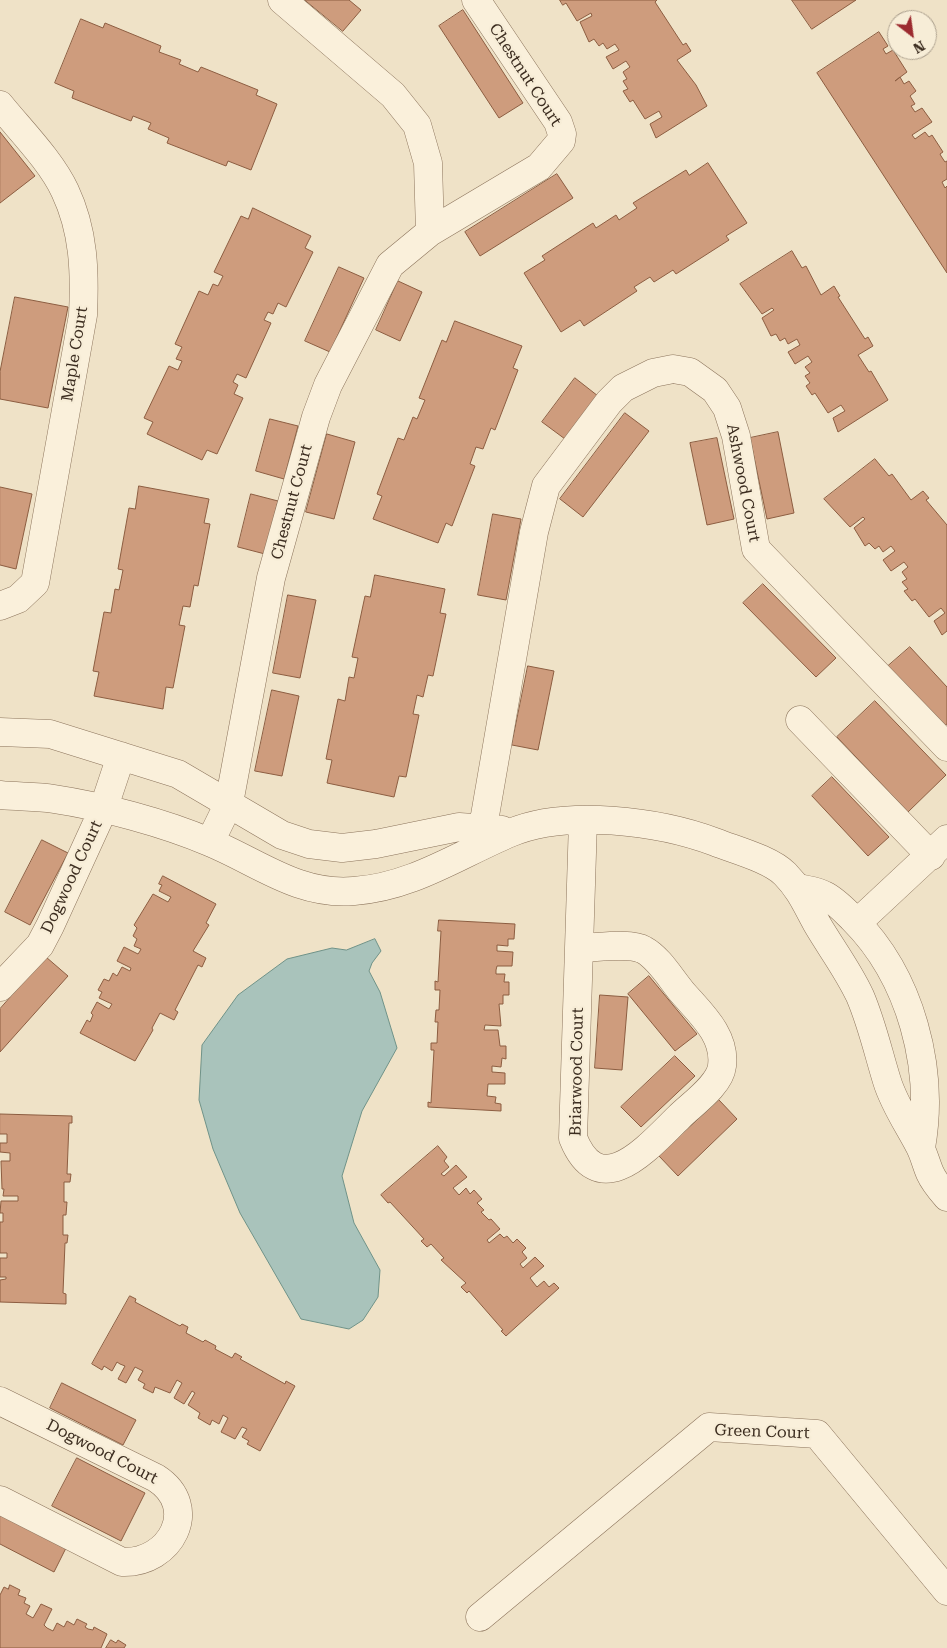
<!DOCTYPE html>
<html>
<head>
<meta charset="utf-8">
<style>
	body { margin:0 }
	#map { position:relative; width:947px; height:1648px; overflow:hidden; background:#efe2c7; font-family:"Roboto Serif",serif }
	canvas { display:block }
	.north { position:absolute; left:887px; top:10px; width:50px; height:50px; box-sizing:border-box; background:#f7edd7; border:1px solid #aca08e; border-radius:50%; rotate:150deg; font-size:14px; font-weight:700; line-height:20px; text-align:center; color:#3c2d20 }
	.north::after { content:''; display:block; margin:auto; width:18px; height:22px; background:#9c2b2f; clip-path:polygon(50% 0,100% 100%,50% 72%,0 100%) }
</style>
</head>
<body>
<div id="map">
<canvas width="947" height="1648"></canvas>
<div class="north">N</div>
</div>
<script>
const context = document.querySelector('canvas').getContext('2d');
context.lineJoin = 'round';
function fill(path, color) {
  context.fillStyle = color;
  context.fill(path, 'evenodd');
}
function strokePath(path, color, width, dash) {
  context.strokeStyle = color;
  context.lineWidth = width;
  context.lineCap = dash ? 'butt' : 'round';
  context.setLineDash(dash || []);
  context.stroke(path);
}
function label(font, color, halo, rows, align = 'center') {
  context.font = font + ' "Roboto Serif",serif';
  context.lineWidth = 4.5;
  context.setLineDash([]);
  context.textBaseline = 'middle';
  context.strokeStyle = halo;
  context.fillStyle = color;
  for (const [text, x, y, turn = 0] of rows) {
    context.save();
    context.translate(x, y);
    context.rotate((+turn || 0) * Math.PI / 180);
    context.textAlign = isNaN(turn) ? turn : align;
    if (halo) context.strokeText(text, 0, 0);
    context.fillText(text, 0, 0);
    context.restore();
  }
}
const water = new Path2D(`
	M375 939 381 951 372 963 369 971 380 992 397 1048 362 1111 342 1176 354 1223 380 1270 378 1297 363 1320 349 1329 301 1319 240 1213 213 1149 199 1100 202 1045 238 995 287 959 332 948 346 950Z`);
const building = new Path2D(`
	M305 0H349L361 10 343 31Z
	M560 0H657L655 2 683 45 686 43 691 51 677 60 696 85 707 106 656 138 650 124 662 117 659 111 645 119 633 100 630 102 623 91 628 89 623 81 627 79 623 72 630 67 626 61 613 69 606 57 619 50 615 44 607 49 603 43 599 46 594 39 589 42 580 22 592 16 591 13 577 21 566 3 563 5Z
	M792 0H856L812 29Z
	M463 10 523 103 499 118 439 26Z
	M81 19 103 28 105 23 161 46 159 52 181 60 179 64 198 72 201 67 258 90 256 95 277 104 251 170 228 161 226 166 167 143 169 138 148 129 151 123 133 116 131 121 72 98 74 91 55 83Z
	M879 32 888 46 883 49 886 54 893 50 907 72 895 81 900 77 904 84 909 81 916 91 910 96 915 104 911 106 915 112 922 108 932 122 912 135 915 139 925 132 929 137 932 135 943 152 940 154 941 156 945 162 947 161V179L942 182 945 188 947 186V273L817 73Z
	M0 132 35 176 0 203Z
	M708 163 747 223 726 236 729 240 676 274 673 270 654 282 650 277 634 287 637 291 584 326 580 320 561 332 524 273 545 260 542 256 593 223 596 228 616 215 619 220 637 208 633 203 686 170 689 175Z
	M557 174 573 198 480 256 465 232Z
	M253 208 311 236 305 248 313 252 286 307 278 303 273 314 268 312 264 320 271 323 246 378 237 374 233 382 238 385 234 394 243 398 217 454 207 450 202 460 147 434 153 422 144 418 169 366 178 370 182 361 176 359 182 347 175 344 199 291 208 295 213 284 218 286 223 276 214 272 241 216 248 219Z
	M792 251 802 268 806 266 821 295 834 286 840 296 838 297 865 339 868 337 873 346 858 355 869 372 871 371 888 400 838 432 833 418 845 411 841 405 828 413 815 393 812 395 806 386 810 383 805 376 810 373 805 367 812 362 808 356 795 364 788 352 800 345 797 339 788 344 785 338 780 341 776 334 771 336 762 318 774 310 772 308 762 314 740 284Z
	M339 267 364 278 330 352 305 341Z
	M398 281 422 292 400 341 376 330Z
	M15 297 68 307 48 408 0 399V372Z
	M455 321 522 346 513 368 518 370 495 430 491 428 483 449 476 447 470 464 475 466 452 526 446 523 438 543 373 519 382 496 377 494 398 438 404 440 413 417 417 419 425 400 419 398 442 340 446 342Z
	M575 378 598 396 565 439 542 422Z
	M625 413 649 431 583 517 560 499Z
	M270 419 298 426 284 479 256 471Z
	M778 432 794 513 767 519 750 438Z
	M327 434 355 442 334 519 306 512Z
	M717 438 734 519 707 525 690 443Z
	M875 459 889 476 892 474 911 500 923 491 929 498 926 500 947 525V631L942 635 934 621 945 613 941 608 929 617 915 599 912 601 904 591 908 589 902 582 907 579 902 572 908 567 904 562 891 571 883 560 895 551 891 546 883 552 879 546 875 549 869 543 865 546 854 528 865 519 863 517 850 527 824 499Z
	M139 486 209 499 204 523 210 524 198 586 194 585 190 607 183 606 179 625 185 626 173 688 166 687 163 709 94 696 99 672 93 671 104 612 111 613 115 589 119 590 123 570 118 569 129 508 135 509Z
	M0 487 32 494 16 569 0 565Z
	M251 494 278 501 265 554 238 547Z
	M493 514 521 519 506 600 478 595Z
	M375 575 445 589 440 613 446 614 433 676 428 675 423 697 417 695 413 714 419 715 406 777 399 776 394 797 327 783 332 760 326 759 338 699 345 701 349 677 354 678 358 658 352 657 365 596 370 597Z
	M763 584 836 658 816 677 743 603Z
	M288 595 316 600 300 678 273 673Z
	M910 647 947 687V724L944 726 887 667Z
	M528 666 554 671 538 750 512 745Z
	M272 690 299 696 282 776 255 771Z
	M875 701 946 775 908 812 837 737Z
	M832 777 889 837 868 856 812 796Z
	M42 840 68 853 30 925 5 912Z
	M163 876 216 904 206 923 209 925 193 951 206 958 202 967 198 965 175 1010 178 1012 174 1020 160 1013 152 1028 153 1030 135 1061 80 1033 87 1020 90 1022 93 1015 91 1013 97 1002 109 1009 112 1004 99 998 102 992 98 990 104 979 109 981 113 973 117 976 122 967 130 971 131 968 117 961 124 947 138 954 140 951 141 949 134 946 137 939 133 936 137 928 134 925 153 894 168 902 171 897 159 891 162 885 159 884Z
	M439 920 515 924 514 939H508V946L497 945V951L513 952 512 966H497L496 970V974H505L504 982H509V995H503V1004H499L501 1026 485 1025 484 1030H498L500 1046H506V1059L502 1058 501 1067 492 1066V1072L505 1073V1084H488L487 1096 496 1097 495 1103 501 1104V1111L428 1107V1102L431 1103 434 1050H431V1043H437L438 1022H435L436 1010H439L440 990H435V981L438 982 441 931H438Z
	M46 957 68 976 0 1052V1009Z
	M649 976 697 1034 675 1051 628 994Z
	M600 995 628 997 622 1070 595 1068Z
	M675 1056 695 1076 641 1127 621 1107Z
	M719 1100 737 1119 678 1176 659 1156Z
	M0 1114 72 1116V1123H69L67 1174H71L70 1182H64V1202H67L66 1215H63V1235H68L67 1243H65L63 1293 66 1294V1304L0 1302V1280L6 1279V1277H0V1258H7V1253H0V1222H3V1213H0L1 1201H18V1196H3L4 1189H2L1 1161H10V1153L0 1152V1143H7V1134H0Z
	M438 1146 447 1157 444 1161 449 1167 441 1174 444 1176 456 1165 467 1177 453 1188 459 1195 466 1188 470 1194 474 1190 482 1199 477 1203 484 1210 481 1212 489 1220 491 1219 500 1229 487 1240 489 1243 500 1234 504 1238 507 1236 513 1243 517 1239 526 1248 522 1252 527 1258 520 1264 523 1268 535 1257 544 1266 530 1278 533 1282 537 1287 544 1281 549 1287 554 1283 559 1288 506 1336 501 1331 503 1330 469 1291 467 1293 461 1287 466 1283 441 1260 444 1258 431 1244 427 1247 421 1241 424 1239 390 1202 388 1203 381 1195Z
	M130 1296 136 1299 135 1302 180 1326 182 1324 188 1327 186 1333 203 1342 205 1340 216 1346 215 1349 232 1358 235 1353 242 1357 240 1359 285 1384 286 1381 295 1386 260 1451 247 1444 249 1441 242 1437 247 1429 242 1427 235 1439 221 1432 228 1418 223 1415 219 1424 212 1420 210 1425 198 1418 200 1413 188 1405 195 1393 192 1391 184 1404 174 1398 182 1383 177 1380 170 1393 155 1387 153 1393 143 1388 145 1384 138 1380 143 1371 135 1367 126 1383 118 1379 125 1366 120 1364 117 1362 112 1371 104 1366 102 1370 92 1364Z
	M62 1383 136 1420 123 1445 50 1408Z
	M77 1458 145 1493 121 1541 52 1506Z
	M0 1514 66 1548 54 1572 0 1544Z
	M10 1585 20 1590 18 1595 26 1598 24 1603 30 1606 26 1614 33 1618 41 1604 52 1609 44 1625 47 1628 53 1631 57 1623 64 1627 67 1621 74 1625 77 1619 87 1624 85 1627 88 1629 93 1630 94 1627 107 1634 101 1648H0V1595L4 1587 8 1589Z
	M111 1640 116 1643 118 1640 126 1645 124 1648H106Z`);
const minor = new Path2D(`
	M282 0 393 95 417 125 428 163 430 232
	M0 105C21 131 51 161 65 191 84 231 85 272 83 315L35 583 18 599 0 606
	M800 720 931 856
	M0 732 50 734 178 774 282 835 309 844 342 848 376 844 459 827 502 830
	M0 795C18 797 36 796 54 799 101 806 165 823 209 842 258 862 298 896 354 891 412 887 458 855 510 833 566 809 659 821 715 842 735 850 770 859 785 874 800 889 807 906 817 924 831 948 848 970 860 996 872 1024 878 1052 887 1081 894 1104 908 1124 919 1145 924 1154 926 1164 930 1173 934 1182 941 1190 947 1197
	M483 827 534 532 546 486 609 402 623 388 653 373 673 369 690 372 715 390 727 408 736 436 756 549 947 747
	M210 842 229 803 271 578 316 417 328 385 390 265 430 232 539 167 561 141 562 134 558 122 476 0
	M798 888C807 890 817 891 824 895 835 900 845 911 853 919 911 977 935 1068 921 1148
	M857 923 947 839
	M579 948C596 948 630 942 644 950 659 958 671 979 682 992 700 1013 726 1035 722 1066 720 1085 692 1104 679 1117 649 1146 600 1205 573 1138L583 821
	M0 987 40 945 50 926 103 810 121 756
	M0 1401 156 1478C201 1507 171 1564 122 1562L0 1500
	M480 1617 709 1427 817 1434 947 1591`);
const streetNames = [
	["Chestnut Court",525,75,57],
	["Maple Court",75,354,-81],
	["Ashwood Court",743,483,79],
	["Chestnut Court",292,502,-75],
	["Dogwood Court",72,877,-65],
	["Briarwood Court",577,1072,-89],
	["Green Court",762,1432,2],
	["Dogwood Court",102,1452,27]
];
fill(water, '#a9c3bb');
strokePath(water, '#6f9288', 1);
fill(building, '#ce9c7d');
strokePath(building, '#8c5d41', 1);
strokePath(minor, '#8c745c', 29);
strokePath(minor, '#faf0db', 28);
label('16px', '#3c2d20', '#f7edd7', streetNames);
</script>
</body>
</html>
